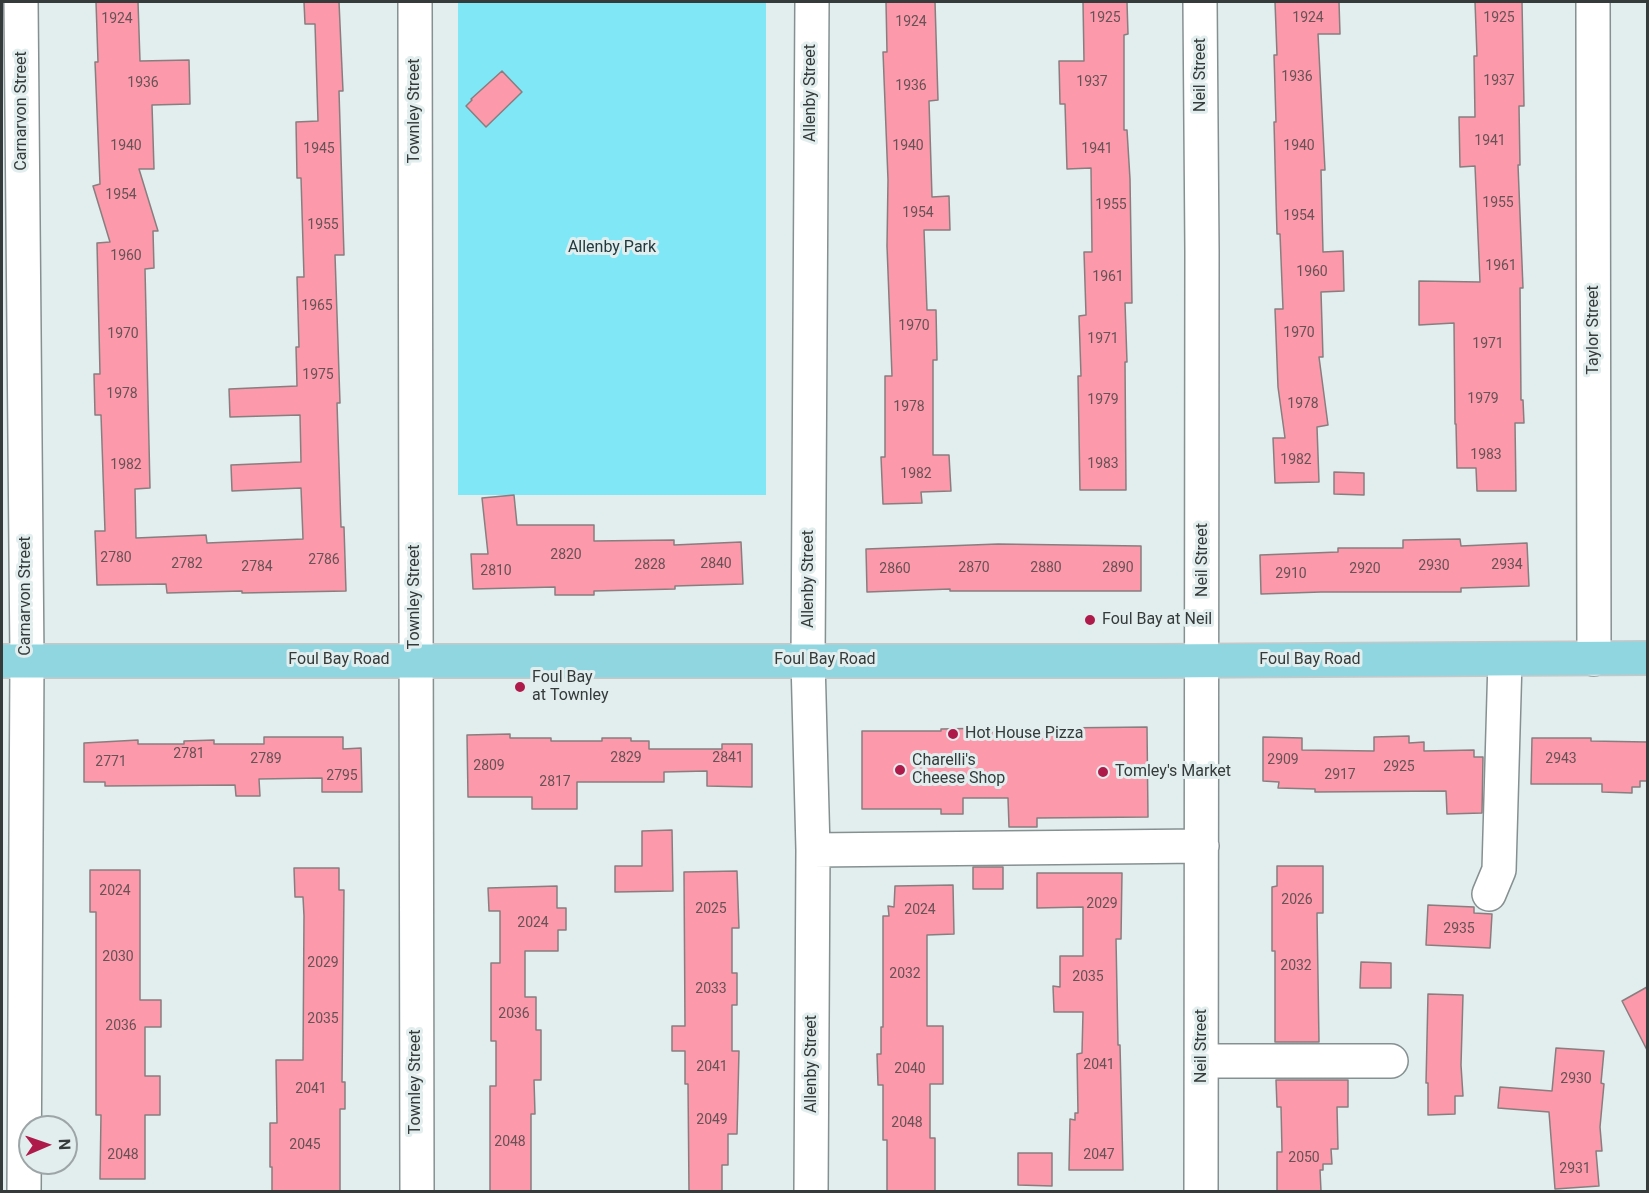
<!DOCTYPE html>
<html>
<head>
<meta charset="utf-8">
<style>
	body { margin:0 }
	#map { position:relative; width:1649px; height:1193px; overflow:hidden; background:#e2edee; font-family:Roboto,sans-serif }
	canvas { display:block }
	.frame { position:absolute; inset:0; border:3px solid #353a3a; pointer-events:none }
	.north { position:absolute; left:18px; top:1115px; width:60px; height:60px; box-sizing:border-box; background:#e2edee; border:2px solid #9da5a6; border-radius:50%; rotate:88deg; font-size:16px; font-weight:700; line-height:24px; text-align:center; color:#353a3a }
	.north::after { content:''; display:block; margin:auto; width:21px; height:27px; background:#ae1b4b; clip-path:polygon(50% 0,100% 100%,50% 72%,0 100%) }
</style>
</head>
<body>
<div id="map">
<canvas width="1649" height="1193"></canvas>
<div class="frame"></div>
<div class="north">N</div>
</div>
<script>
const context = document.querySelector('canvas').getContext('2d');
context.lineJoin = 'round';
function fill(path, color) {
  context.fillStyle = color;
  context.fill(path, 'evenodd');
}
function strokePath(path, color, width, dash) {
  context.strokeStyle = color;
  context.lineWidth = width;
  context.lineCap = dash ? 'butt' : 'round';
  context.setLineDash(dash || []);
  context.stroke(path);
}
function label(font, color, halo, rows, align = 'center') {
  context.font = font + ' Roboto,sans-serif';
  context.lineWidth = 6;
  context.setLineDash([]);
  context.textBaseline = 'middle';
  context.strokeStyle = halo;
  context.fillStyle = color;
  for (const [text, x, y, turn = 0] of rows) {
    context.save();
    context.translate(x, y);
    context.rotate((+turn || 0) * Math.PI / 180);
    context.textAlign = isNaN(turn) ? turn : align;
    if (halo) context.strokeText(text, 0, 0);
    context.fillText(text, 0, 0);
    context.restore();
  }
}
const green = new Path2D(`
	M458 2H766V495H458Z`);
const building = new Path2D(`
	M96 2H138L140 61 189 60 190 104 152 105 154 169H139L158 231H153L154 268 145 269 150 488 135 489 136 538 206 535 207 543 303 539 301 488 232 491 231 465 301 462 300 415 230 417 229 389 297 386 296 347H299L297 277H304L301 178H297L296 122 318 121 315 24H305L304 2H339L343 91H339L344 255H335L340 403H337L341 527H344L346 591 242 593V591L167 593 166 584 97 585 95 531H105L101 415H95L94 374H100L97 243 110 242 93 186 100 184 95 62H98Z
	M886 2H935L938 100 929 101 932 197 949 196 950 230H924L927 310H936L937 360H933V455H949L951 491 921 492 922 503 883 504 881 457H885V376H892L887 246 888 180 883 52H887Z
	M1083 2H1127L1128 34 1124 35V130H1127L1130 179 1132 303H1125L1127 362H1125L1126 490H1080L1078 376H1081L1079 316 1086 315 1084 252H1092L1091 168 1067 169 1065 104H1060L1059 61H1084Z
	M1275 2H1339L1340 34H1318L1325 170H1321L1323 252 1343 251 1344 291 1321 292 1323 357H1319L1328 425 1317 427 1319 482 1275 483 1273 438H1285L1278 387 1275 309H1283L1280 234H1277L1276 200 1274 122H1276L1274 55H1277Z
	M1475 2H1522L1524 106H1519L1520 165H1518L1523 288H1520L1521 400H1523L1524 423H1515L1516 491H1477L1476 468H1457L1456 424H1455L1454 323 1419 325V281L1480 282 1475 166 1460 167 1459 117H1475L1474 56H1477Z
	M502 71 522 92 486 127 466 106 472 100 471 99Z
	M1334 472 1364 473V495L1334 494Z
	M514 495 517 525H594V541L674 540V545L741 542 743 584 675 586V589L594 591V595H555V587L473 589 471 554H488L482 498Z
	M1460 539 1461 546 1527 543 1529 586 1461 588V592H1321L1261 594 1260 555 1338 552V548H1403V540Z
	M998 544 1141 546V591H950V589L867 592 866 549Z
	M1147 727 1148 817 1037 818V827H1009L1008 798H963V814H941V809H862V731H941V729L992 728V732H1058V728Z
	M510 734V738H551V741H602V738H631V741H649V749H722V744H752V787L707 786V771L664 772V782H577V809H532V797H468L467 735Z
	M1409 736V743L1424 742V751L1474 750V757H1483L1482 813 1447 814 1446 791 1315 792V789L1278 788 1279 782 1263 781V737L1302 738V750L1374 751V737Z
	M264 737H343V749L361 748 362 792H322V778L259 779 260 796H236L235 785 105 786V782H84V743L138 740V744H184V741L214 740V744H264Z
	M1532 738H1591V741L1647 742V781H1640V787H1632V793L1602 792V784H1531Z
	M672 830 673 891 615 892V866H642V831Z
	M1277 866H1323V913H1317L1319 1042H1275V951H1272V887L1277 886Z
	M973 867H1003V889H973Z
	M294 868H339V890H344L342 1082H345V1109H340V1191H272V1167H270V1123H277L276 1060H303L304 916 303 897H295Z
	M90 870H140V1000H161V1027H145V1076H160V1115H145V1179H100L101 1115H96V912H90Z
	M737 871 739 928H732V973H737V1005H732V1051H739L737 1134H728V1165H722V1191H689L688 1084H685V1051H672V1026H685L684 872Z
	M1037 873H1122L1121 939H1116L1118 1045H1120L1123 1170H1069L1070 1119 1075 1120V1113H1078L1077 1054 1082 1053 1083 1012H1054L1053 986 1060 987V956H1083V907L1037 908Z
	M953 885 954 934 927 935V1026H943V1084H930V1138H935V1191H887V1140H883V1085H878L877 1054H881V1027H883V916H889L888 906 894 907 895 886Z
	M557 886V908H566V930H558V951H525V997H536V1030H541V1080H534L535 1114H531V1191H490V1086H496V1041H491V963H500V911H489L488 888Z
	M1428 905 1474 907V913L1492 914 1490 948 1426 945Z
	M1361 962 1391 963V988H1360Z
	M1647 987V1050L1622 1001Z
	M1428 994 1463 995 1461 1065 1463 1096H1455V1114L1428 1115V1083H1426Z
	M1556 1048 1604 1051 1601 1083 1604 1084 1600 1127 1602 1151H1596L1599 1186 1555 1189 1549 1112 1498 1108 1500 1087 1552 1091Z
	M1276 1080H1348V1107H1337L1338 1149H1331L1332 1164H1323V1170H1320L1321 1191H1277V1152H1282L1281 1107H1277Z
	M1018 1153H1052V1186L1018 1185Z`);
const minor = new Path2D(`
	M21 2 27 661 24 1192
	M415 2 417 1192
	M1200 2 1202 251 1201 1192
	M1593 2 1594 659
	M813 850 1202 846
	M1489 894 1499 870 1505 660
	M1202 1061H1391
	M811 1192 813 850 808 660 812 2`);
const major = new Path2D(`
	M2 661H1155L1648 658`);
const markers = [
	[1090,620,6,"#ae1b4b"],
	[520,687,6,"#ae1b4b"],
	[953,734,6,"#ae1b4b"],
	[900,770,6,"#ae1b4b"],
	[1103,772,6,"#ae1b4b"]
];
const numberNames = [
	["1925",1105,18],
	["1924",1308,18],
	["1925",1499,18],
	["1924",117,19],
	["1924",911,22],
	["1936",1297,77],
	["1937",1499,81],
	["1937",1092,82],
	["1936",143,83],
	["1936",911,86],
	["1941",1490,141],
	["1940",126,146],
	["1940",908,146],
	["1940",1299,146],
	["1945",319,149],
	["1941",1097,149],
	["1954",121,195],
	["1955",1498,203],
	["1955",1111,205],
	["1954",918,213],
	["1954",1299,216],
	["1955",323,225],
	["1960",126,256],
	["1961",1501,266],
	["1960",1312,272],
	["1961",1108,277],
	["1965",317,306],
	["1970",914,326],
	["1970",1299,333],
	["1970",123,334],
	["1971",1103,339],
	["1971",1488,344],
	["1975",318,375],
	["1978",122,394],
	["1979",1483,399],
	["1979",1103,400],
	["1978",1303,404],
	["1978",909,407],
	["1983",1486,455],
	["1982",1296,460],
	["1983",1103,464],
	["1982",126,465],
	["1982",916,474],
	["2820",566,555],
	["2780",116,558],
	["2786",324,560],
	["2782",187,564],
	["2840",716,564],
	["2828",650,565],
	["2934",1507,565],
	["2930",1434,566],
	["2784",257,567],
	["2870",974,568],
	["2880",1046,568],
	["2890",1118,568],
	["2860",895,569],
	["2920",1365,569],
	["2810",496,571],
	["2910",1291,574],
	["2781",189,754],
	["2829",626,758],
	["2841",728,758],
	["2789",266,759],
	["2943",1561,759],
	["2909",1283,760],
	["2771",111,762],
	["2809",489,766],
	["2925",1399,767],
	["2917",1340,775],
	["2795",342,776],
	["2817",555,782],
	["2024",115,891],
	["2026",1297,900],
	["2029",1102,904],
	["2025",711,909],
	["2024",920,910],
	["2024",533,923],
	["2935",1459,929],
	["2030",118,957],
	["2029",323,963],
	["2032",1296,966],
	["2032",905,974],
	["2035",1088,977],
	["2033",711,989],
	["2036",514,1014],
	["2035",323,1019],
	["2036",121,1026],
	["2041",1099,1065],
	["2041",712,1067],
	["2040",910,1069],
	["2930",1576,1079],
	["2041",311,1089],
	["2049",712,1120],
	["2048",907,1123],
	["2048",510,1142],
	["2045",305,1145],
	["2048",123,1155],
	["2047",1099,1155],
	["2050",1304,1158],
	["2931",1575,1169]
];
const streetNames = [
	["Neil Street",1201,75,-90],
	["Allenby Street",811,93,-90],
	["Carnarvon Street",22,111,-90],
	["Townley Street",415,111,-90],
	["Taylor Street",1594,330,-90],
	["Neil Street",1203,560,-90],
	["Allenby Street",809,579,-90],
	["Carnarvon Street",26,596,-90],
	["Townley Street",415,597,-90],
	["Foul Bay Road",339,660],
	["Foul Bay Road",825,660],
	["Foul Bay Road",1310,660],
	["Neil Street",1202,1046,-90],
	["Allenby Street",812,1064,-90],
	["Townley Street",416,1082,-90]
];
const parkNames = [
	["Allenby Park",612,248]
];
const poiNames = [
	["Foul Bay at Neil",1102,620],
	["Foul Bay",532,678],
	["at Townley",532,696],
	["Hot House Pizza",965,734],
	["Charelli's",912,761],
	["Cheese Shop",912,779],
	["Tomley's Market",1115,772]
];
fill(green, '#80e7f7');
fill(building, '#fc99aa');
strokePath(building, '#887e7f', 1.5);
strokePath(minor, '#869091', 36);
strokePath(major, '#c6c8c8', 36);
strokePath(minor, '#fff', 33);
strokePath(major, '#90d6e0', 33);
for (const [x, y, r, color] of markers) {
  const dot = new Path2D();
  dot.arc(x, y, r, 0, 2 * Math.PI);
  context.fillStyle = color;
  context.fill(dot);
  strokePath(dot, '#e2edee', 2);
}
label('14px', '#675256', null, numberNames);
label('16px', '#353a3a', '#e2edee', streetNames);
label('16px', '#223a3d', '#e2edee', parkNames);
label('16px', '#353a3a', '#e2edee', poiNames, 'left');
</script>
</body>
</html>
